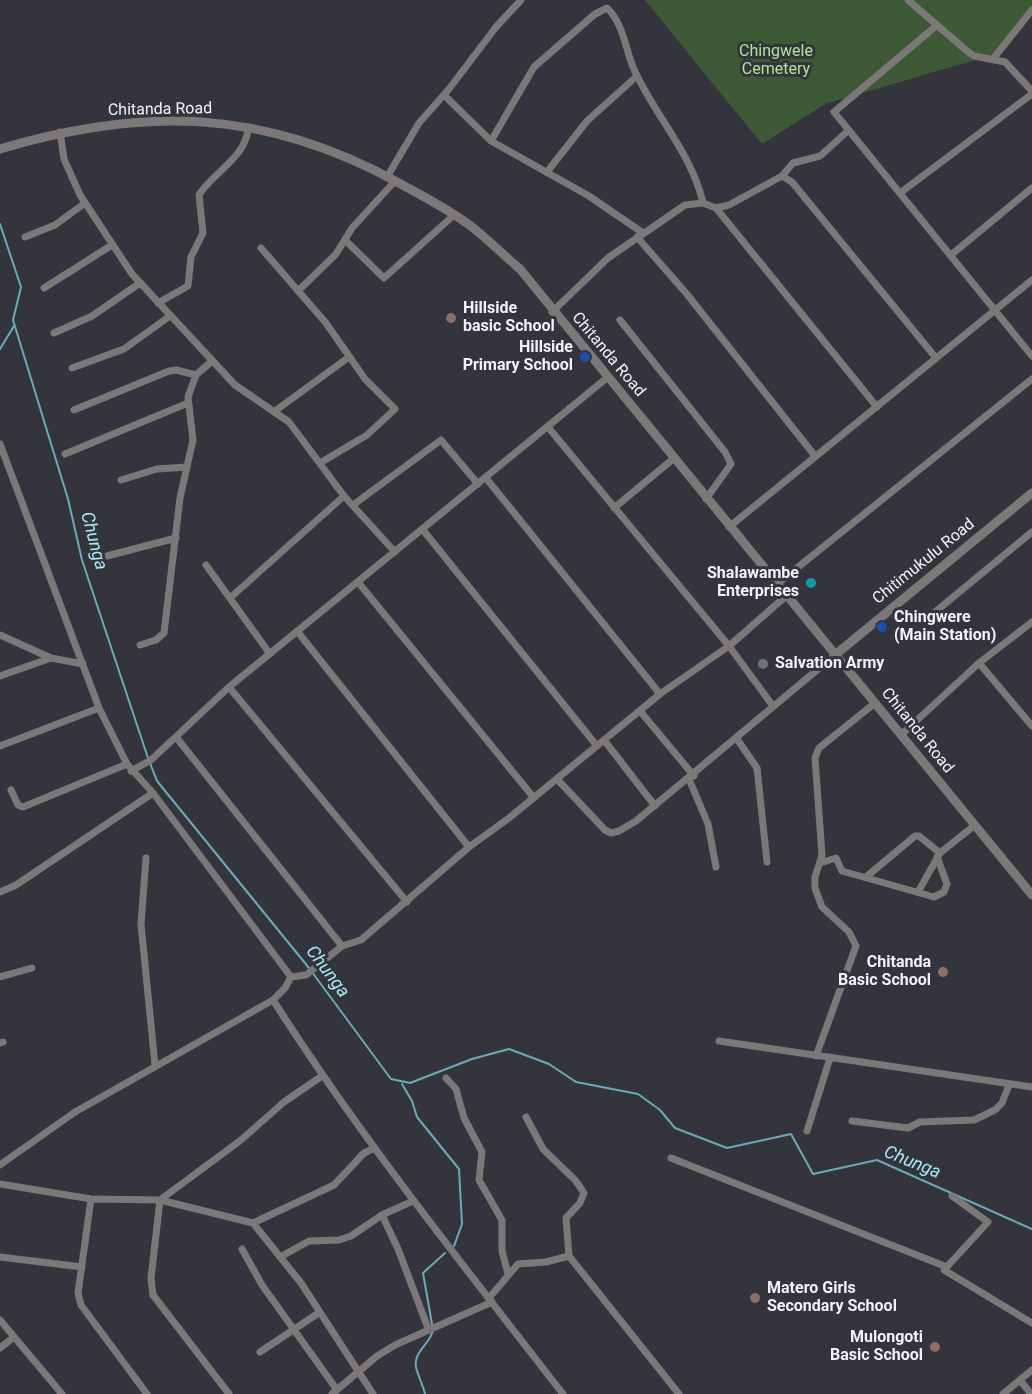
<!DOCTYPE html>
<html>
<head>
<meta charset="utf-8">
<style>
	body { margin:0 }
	canvas { display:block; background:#34353c }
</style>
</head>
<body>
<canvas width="1032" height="1394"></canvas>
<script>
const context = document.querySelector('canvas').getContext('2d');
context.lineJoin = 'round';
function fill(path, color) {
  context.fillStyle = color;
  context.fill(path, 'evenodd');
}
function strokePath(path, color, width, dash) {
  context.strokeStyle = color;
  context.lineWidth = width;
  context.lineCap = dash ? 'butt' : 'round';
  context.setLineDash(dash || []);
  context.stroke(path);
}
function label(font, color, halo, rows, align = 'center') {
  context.font = font + ' Roboto,sans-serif';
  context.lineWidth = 6;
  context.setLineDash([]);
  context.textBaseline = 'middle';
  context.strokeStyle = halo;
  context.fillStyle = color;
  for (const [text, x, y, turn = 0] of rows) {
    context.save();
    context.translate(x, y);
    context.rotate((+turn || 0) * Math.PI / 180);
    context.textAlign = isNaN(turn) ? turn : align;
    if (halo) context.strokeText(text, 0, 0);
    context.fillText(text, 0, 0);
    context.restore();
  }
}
const green = new Path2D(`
	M645 0H1032V6L992 55 825 104 762 144Z`);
const stream = new Path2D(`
	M0 224 21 287 13 320 68 499 82 560 148 758
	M0 349 14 326
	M150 763 157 781 309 968 391 1079 410 1083 472 1059 509 1049 549 1064 576 1082 638 1094 660 1110 675 1128 727 1148 791 1134 813 1174 877 1160 1032 1229
	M402 1084 412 1101 417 1117 459 1169 462 1224 454 1246
	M432 1324 423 1273 445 1253
	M425 1394C423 1385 418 1376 416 1367 413 1351 432 1343 433 1329`);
const minor = new Path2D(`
	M908 0 967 51 974 56 1005 62 1032 91
	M936 26 834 112 1032 356
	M993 59 1032 10
	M444 95 491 141 589 196 643 233
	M60 132 64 159 80 195 132 274 235 385 289 422 344 496
	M491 141 534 67 595 14 607 8C623 23 625 47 633 67 652 112 692 153 703 203
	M390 172 419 123 449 89 496 27 521 0
	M547 172 587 121 637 76
	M782 176 792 182 936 358
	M900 193 1032 94
	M716 208 877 407
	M25 237 55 225 85 203
	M637 237 686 293 815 456
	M346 241 384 278 454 215
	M261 248 326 323 365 379 395 409 367 435 320 463
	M951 255 1032 188
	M44 288 112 245
	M298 291 336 254 352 228 395 181
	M158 303 188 286 191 257 203 233 199 195C212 173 248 156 248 127
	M552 312 608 258 685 205 703 203 716 208 729 205 782 176 793 163 820 156 849 130
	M620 320 725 452 731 464 706 499
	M54 333 92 316 140 283
	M72 368 124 349 170 316
	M74 410 169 371 176 370 196 375
	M275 411 349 357
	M548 427 729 646 773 706
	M0 444 99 708 127 764 153 793 291 977
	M65 454 188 403
	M486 478 660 694
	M121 480 157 469 187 467
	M353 505 441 440 478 484
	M614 508 673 459
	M729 527 1032 280
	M423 530 597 746
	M107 556 176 538
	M206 565 270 654
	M358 582 534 798
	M777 584 1032 379
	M230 598 344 496 395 552
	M929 617 1032 532
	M297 631 469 847
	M0 635 51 658 83 664
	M140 645 156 640 164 633 180 498 193 440 188 397 196 375 212 361
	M979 663 1032 726
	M0 676 51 658
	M229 687 407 902
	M640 711 694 776
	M901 735 979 663 1032 622
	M176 737 342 946
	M737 739 757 768 767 862
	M604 740 655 806
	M0 746 99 708
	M131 771 151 760 229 687 608 377
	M557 779 605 830 611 833 619 831 636 821 835 655
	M689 779 708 824 716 867
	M11 790 18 805 23 807 127 764
	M146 858 141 924 155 1065
	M820 863 836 858 842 871 934 897 944 892 947 884 937 857
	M866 877 915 836H919L940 853
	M0 892 16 885 153 793
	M918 892 940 853 975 825
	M0 977 32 968
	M291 977 306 975 342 946 361 940 469 847 509 818 660 694 729 646 786 596
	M273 1000C361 1138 463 1265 563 1394
	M719 1041 1032 1087
	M0 1043 3 1042
	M816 1056 856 946 849 932 822 907 815 888V877L822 855 815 758 819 748 875 703
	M446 1078 456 1089 464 1118 482 1152 479 1180 502 1220V1251L508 1274
	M526 1117 543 1149 576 1181 584 1193 580 1203 566 1218 569 1256 679 1394
	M852 1121 908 1128 920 1122 974 1120 995 1110 1002 1103 1009 1085
	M807 1131 830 1058
	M671 1158 947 1267
	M0 1165 75 1112 273 1000 285 988 291 977
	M0 1184 91 1199 160 1200 253 1223 334 1185 364 1153 375 1148
	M952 1196 988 1222 944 1270 1032 1323
	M91 1199 78 1293 81 1305 147 1394
	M382 1215 398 1249 428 1328
	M253 1223 301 1283 373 1394
	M242 1249 262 1285 337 1390
	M0 1257 82 1267
	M280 1257 309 1241 339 1240 351 1236 382 1215 413 1201
	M489 1298 518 1264 546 1262 569 1256
	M0 1320 62 1394
	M0 1348 14 1337
	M260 1352 320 1312
	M1020 1380 1031 1394
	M229 1394 153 1295 151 1278 160 1200 241 1140 284 1102 322 1076
	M332 1394 377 1356 395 1345 492 1302
	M1003 1394 1032 1370`);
const tertiary = new Path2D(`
	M0 149C145 106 265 109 399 183 424 197 450 210 472 227 489 240 504 256 520 269L1032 895
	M835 655 1032 493`);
const markers = [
	[451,318,6,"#8d6e63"],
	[585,357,6,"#1a4fb4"],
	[811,583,6,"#0f9aa8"],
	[882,627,6,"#1a4fb4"],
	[763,664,6,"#6b7280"],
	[943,972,6,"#8d6e63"],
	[755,1298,6,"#8d6e63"],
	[935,1347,6,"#8d6e63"]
];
const parkNames = [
	["Chingwele",776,52],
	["Cemetery",776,70]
];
const streetNames = [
	["Chitanda Road",160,110,-1],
	["Chitanda Road",608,355,50],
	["Chitimukulu Road",924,562,-39],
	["Chitanda Road",917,731,51]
];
const poiNames = [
	["Hillside",463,309],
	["basic School",463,327],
	["Hillside",573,348,"right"],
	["Primary School",573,366,"right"],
	["Shalawambe",799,574,"right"],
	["Enterprises",799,592,"right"],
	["Chingwere",894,618],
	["(Main Station)",894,636],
	["Salvation Army",775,664],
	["Chitanda",931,963,"right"],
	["Basic School",931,981,"right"],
	["Matero Girls",767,1289],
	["Secondary School",767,1307],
	["Mulongoti",923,1338,"right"],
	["Basic School",923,1356,"right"]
];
const waterNames = [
	["Chunga",93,541,75],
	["Chunga",327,972,53],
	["Chunga",912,1163,22]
];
fill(green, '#3d5935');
strokePath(stream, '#6aabba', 2);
strokePath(minor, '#7c7878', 7);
strokePath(tertiary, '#7c7878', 9);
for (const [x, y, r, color] of markers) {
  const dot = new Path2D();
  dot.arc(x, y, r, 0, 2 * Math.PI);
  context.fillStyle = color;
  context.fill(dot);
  strokePath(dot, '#34353c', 2);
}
label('16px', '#abe79a', '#34353c', parkNames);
label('16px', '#f2f3f8', '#34353c', streetNames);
label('bold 16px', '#f2f3f8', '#34353c', poiNames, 'left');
label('italic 18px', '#a5e9fa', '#34353c', waterNames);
</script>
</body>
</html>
